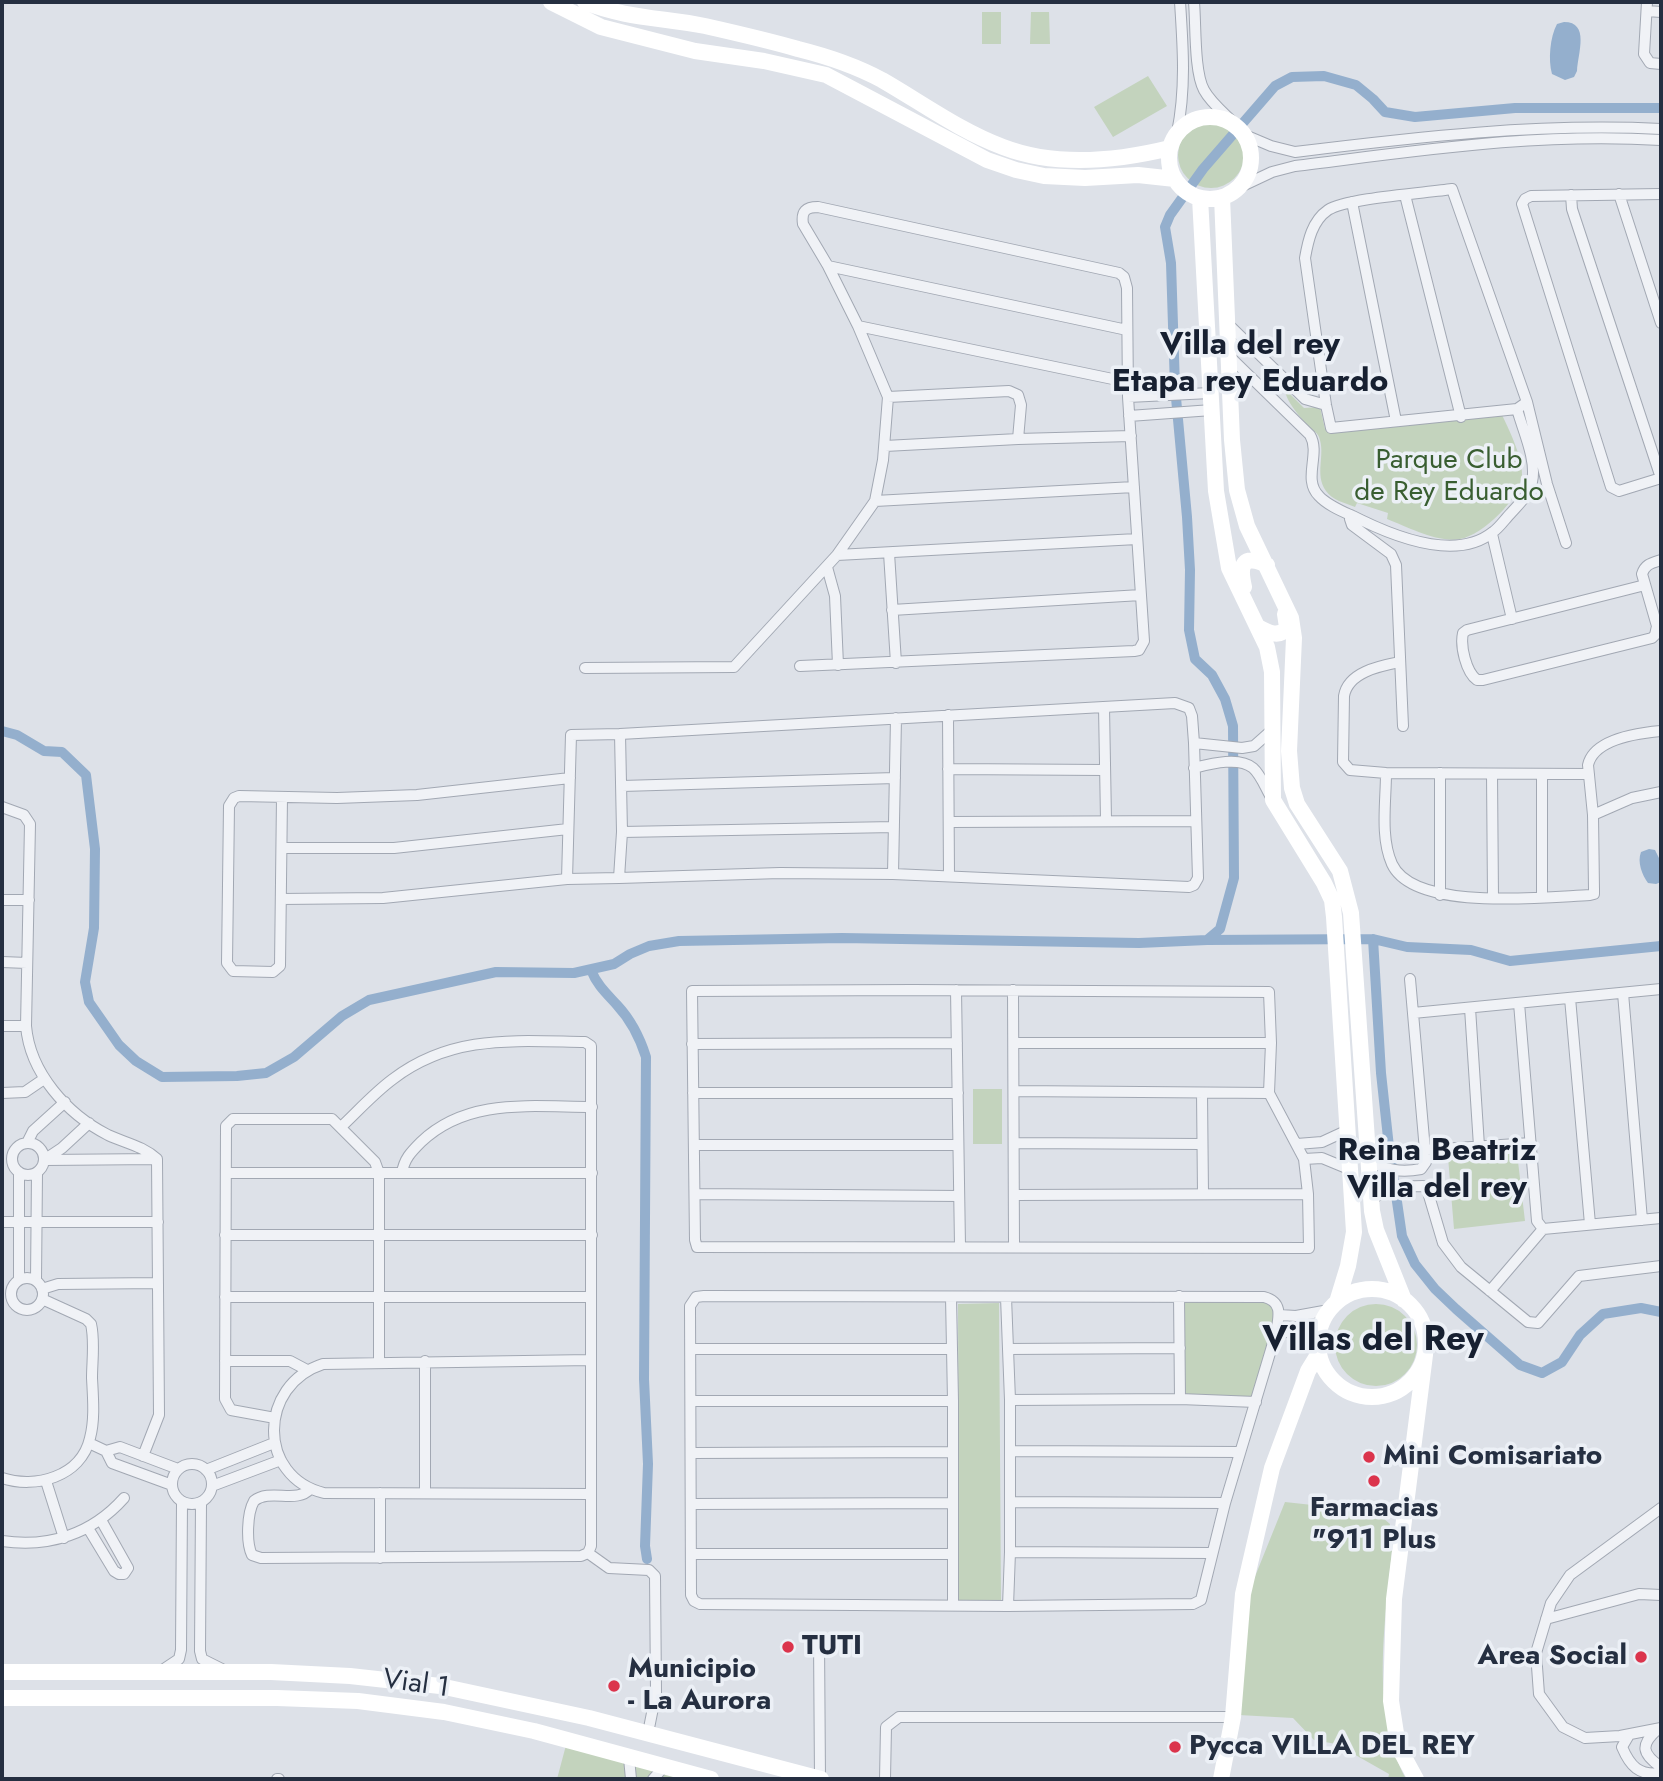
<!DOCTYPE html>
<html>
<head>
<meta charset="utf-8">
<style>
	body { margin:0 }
	#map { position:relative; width:1663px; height:1781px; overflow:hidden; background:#dde1e8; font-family:Jost,sans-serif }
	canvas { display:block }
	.frame { position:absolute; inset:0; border:4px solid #252f41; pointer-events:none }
</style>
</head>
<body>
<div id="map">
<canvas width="1663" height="1781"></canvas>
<div class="frame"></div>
</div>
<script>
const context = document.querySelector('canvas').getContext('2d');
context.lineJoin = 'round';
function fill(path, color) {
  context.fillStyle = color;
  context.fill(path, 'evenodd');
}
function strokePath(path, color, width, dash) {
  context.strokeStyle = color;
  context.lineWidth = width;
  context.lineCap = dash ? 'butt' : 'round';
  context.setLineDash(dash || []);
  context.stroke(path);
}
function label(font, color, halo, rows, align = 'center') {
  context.font = font + ' Jost,sans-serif';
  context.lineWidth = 7;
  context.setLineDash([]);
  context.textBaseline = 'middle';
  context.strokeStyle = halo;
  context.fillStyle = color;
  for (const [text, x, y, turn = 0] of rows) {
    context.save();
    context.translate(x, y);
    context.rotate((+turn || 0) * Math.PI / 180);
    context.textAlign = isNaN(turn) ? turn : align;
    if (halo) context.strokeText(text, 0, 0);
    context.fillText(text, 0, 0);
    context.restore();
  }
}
const green = new Path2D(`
	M982 12H1001V44H982Z
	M1031 12H1049L1050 44H1030Z
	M1148 76 1167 106 1113 137 1094 107Z
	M1178 155a33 33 0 1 1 66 0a33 33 0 1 1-66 0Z
	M1285 389 1304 408 1320 407 1325 429 1501 413C1508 427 1523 458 1522 475 1520 499 1483 535 1460 539 1437 543 1408 527 1387 519L1388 513 1357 503 1355 507C1345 503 1332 500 1326 491 1314 474 1326 455 1319 437 1317 432 1312 430 1308 426 1300 417 1285 400 1285 389Z
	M973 1089H1002V1144H973Z
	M1517 1153 1525 1221 1454 1229 1448 1157Z
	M1179 1296 1264 1297 1278 1304 1256 1402 1180 1399Z
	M999 1303 1001 1600H959L958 1304Z
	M1335 1345a41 41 0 1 1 82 0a41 41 0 1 1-82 0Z
	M1285 1502 1376 1512 1390 1524 1387 1541 1392 1550C1385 1625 1370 1710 1406 1779H1388L1389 1774 1336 1744 1314 1740 1293 1718 1239 1715 1250 1589Z
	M569 1734 724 1779H557Z`);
const water = new Path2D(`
	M1564 22C1590 22 1578 53 1577 71L1574 77 1565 80 1552 74C1548 60 1550 37 1557 24Z
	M1649 849 1655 850 1661 862V882L1656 884 1648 883C1642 875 1637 862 1641 852Z`);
const canal = new Path2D(`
	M2 731 17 735 44 751 62 752 86 775 95 849 94 928 85 982 89 1002 119 1045 136 1061 162 1077 237 1076 266 1073 294 1057 342 1016 369 1000 496 972 574 973 614 964 630 954 649 946 679 941 842 938 1139 943 1207 940 1220 929 1234 878 1233 726 1225 699 1212 675 1195 659 1189 630 1190 570 1187 517 1175 387 1171 263 1165 227 1170 215 1203 169 1275 86 1292 77 1324 76 1356 85 1373 99 1385 112 1415 117 1515 108H1661
	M1373 939 1381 1073 1389 1147 1402 1236 1415 1264 1435 1289 1456 1309 1520 1365 1542 1373 1562 1362 1580 1335 1603 1314 1641 1308 1661 1312
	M1207 940 1373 939 1407 947 1471 950 1510 961 1661 946
	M591 970C597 985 606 993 617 1005 631 1020 640 1038 646 1057L644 1379 648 1464 645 1546 647 1559`);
const street = new Path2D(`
	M1194 2C1196 24 1194 72 1204 90 1211 103 1224 113 1234 123
	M1647 2 1644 54 1650 63 1661 64
	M1647 11 1661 12
	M1177 133C1186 89 1183 47 1180 2
	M1245 135 1271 146 1295 152C1417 137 1538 123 1661 129
	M1238 188 1272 172 1295 166C1417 151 1538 132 1661 140
	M1619 194 1661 323
	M1661 194 1531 196 1525 199 1522 204 1611 487 1619 491 1661 478
	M1405 195 1461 417
	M1571 195 1572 209 1661 478
	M1352 202 1396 421
	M828 266 1127 330
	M1228 324 1305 399 1326 405
	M858 326 1127 382
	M1229 356 1310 435C1321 454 1302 479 1319 496 1329 507 1347 513 1361 520 1396 537 1457 561 1493 532 1500 527 1505 519 1511 513 1520 503 1529 495 1532 482 1537 460 1523 431 1517 409
	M888 397 1009 391 1018 395 1021 405 1018 439
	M1128 397 1210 393
	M1527 402 1517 409 1331 428 1326 405 1305 258C1308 241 1312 221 1328 210 1346 198 1426 193 1452 189L1527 402 1547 484 1566 543
	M1129 416 1212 410
	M885 446 1018 439 1131 436
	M875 501 1134 487
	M1351 515 1350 519 1352 525 1391 554 1396 565 1403 726
	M1492 534 1512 619
	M889 553 896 663
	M837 555 1137 539
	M827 567 835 596 838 665
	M1645 585 1467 630 1463 633C1460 646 1466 672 1477 680H1483L1652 638 1655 635 1657 626 1642 574C1645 564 1652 563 1661 560
	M892 610 1141 595
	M1400 662C1380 666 1348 672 1344 696L1343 762 1350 770 1386 773 1589 774
	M585 668 734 667 837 555 875 501 883 460 888 397 858 326 828 266 803 224C801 211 806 207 818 207L1119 273 1124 277 1127 288 1128 397 1144 641 1139 650 1134 651 800 666
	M1175 703 1189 708 1192 716 1194 743 1198 878 1194 885 1189 887 893 874 780 873 619 878 622 832 620 734Z
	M1104 707 1106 820
	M948 715 949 876
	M1194 743 1242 748 1254 746 1272 730
	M1194 768C1210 764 1239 756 1253 768 1261 775 1266 789 1271 797
	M948 769 1105 770
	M1386 773C1386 802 1380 837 1392 864 1414 912 1544 897 1590 895L1594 894V890L1593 815 1588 765C1594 739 1638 733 1661 731
	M1492 774 1493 898
	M1542 774V897
	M622 786 895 778
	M282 797 280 966 273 972 233 971 227 963 229 806 234 798 239 796 337 798 417 795 570 778
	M2 807 24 815 30 824 26 1026C30 1073 67 1114 108 1135 125 1143 143 1146 157 1159L159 1415 143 1456
	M1593 815 1632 798 1661 792
	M949 822 1196 821
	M622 832 894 827
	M282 848H394L568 829
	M893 874 896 718
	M619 878 567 879 571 735 620 734
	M1440 895V773
	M281 899 383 898 567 879
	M2 900H29
	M2 962 27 963
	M913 990 1269 992 1271 1043 1269 1093 1304 1159 1308 1194 1309 1248 697 1247 695 1240 692 991Z
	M956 990 960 1246
	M1013 990 1014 1246
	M1623 993 1642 1220
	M1570 998 1590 1224
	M1470 1008 1479 1146
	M1413 1013 1661 989
	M2 1026H26
	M1014 1043H1271
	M692 1044 957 1043
	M1014 1091 1269 1093
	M2 1093 25 1092 44 1079
	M693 1093H958
	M1202 1093 1203 1194
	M27 1143 33 1131 65 1102
	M1014 1143 1202 1144
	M12 1159a16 16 0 1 1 32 0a16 16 0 1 1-32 0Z
	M1297 1144 1322 1142 1348 1130
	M694 1145H958
	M1427 1150 1531 1143
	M47 1158 62 1148 89 1123
	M1304 1159 1322 1158 1351 1170
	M45 1160 157 1159
	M1367 1160C1385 1170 1401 1173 1421 1169L1426 1162 1410 979
	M19 1172V1280
	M226 1173H592
	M402 1173C404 1159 411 1152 421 1142 468 1097 533 1107 592 1107
	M695 1194 959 1196
	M1014 1195 1308 1194
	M1371 1201C1385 1187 1404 1186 1423 1186L1427 1189 1443 1243 1461 1267 1528 1322 1538 1323 1579 1276 1661 1266
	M2 1222H158
	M1543 1229 1661 1218
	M225 1235H592
	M11 1294a16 16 0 1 1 32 0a16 16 0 1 1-32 0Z
	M36 1280 37 1173
	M42 1289 58 1284 158 1283
	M1490 1291 1543 1229 1537 1221 1519 1003
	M704 1296 1264 1297C1283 1302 1279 1316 1276 1333L1225 1503 1201 1600 1193 1604 1008 1606 700 1604 694 1601 691 1595 690 1306 696 1297Z
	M1179 1296 1180 1399 1256 1402
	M225 1297H591
	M951 1297 952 1349
	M1006 1297 1008 1349 1180 1348
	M1279 1315 1296 1316 1329 1310
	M1276 1333 1297 1331 1318 1335
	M692 1349H952L953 1401
	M1008 1349 1010 1400 1180 1399
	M591 1360 323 1364C258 1385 257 1477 324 1493L591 1494
	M225 1361H290L307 1370
	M425 1361V1493
	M1010 1400V1451L1240 1452
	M691 1401H953V1452
	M275 1418 231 1410 225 1399 226 1126 233 1119H332L375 1162 379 1173V1362
	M89 1443 106 1451 112 1463 172 1485
	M106 1451 120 1447 178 1469
	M1010 1451V1502L1225 1503
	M692 1453 953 1452V1503
	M172 1484a20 20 0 1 1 40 0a20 20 0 1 1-40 0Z
	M206 1470 274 1443
	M2 1478C35 1489 81 1477 90 1438 95 1419 93 1398 92 1378 92 1361 95 1341 91 1324L86 1319 42 1299
	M46 1481 64 1538
	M212 1486 281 1460
	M310 1489C297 1504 270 1488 254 1501 247 1513 246 1543 252 1555L261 1558 581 1556 588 1553 591 1546V1046L585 1042C515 1041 452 1034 393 1079 374 1093 358 1111 341 1127
	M380 1493V1558
	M1010 1502V1552L1211 1553
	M201 1503 200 1651 202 1659 222 1669
	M693 1504 953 1503V1554
	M1661 1508 1570 1575 1551 1603 1536 1653 1539 1694 1563 1727 1585 1738 1620 1736 1661 1728
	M88 1528 114 1571 119 1574H124L128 1568 101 1520
	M2 1541C49 1548 92 1534 124 1498
	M588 1553 609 1568 649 1570 655 1576 656 1693 648 1733
	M692 1554H953V1605
	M1008 1606 1010 1552
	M1546 1619 1639 1594 1661 1595
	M819 1640 820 1779
	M161 1671 179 1659 181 1650 182 1502
	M1657 1730C1640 1745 1642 1754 1661 1767
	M1629 1735 1622 1747C1630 1766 1639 1776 1661 1773
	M629 1758 631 1779
	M277 1779H279
	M653 1779 663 1768
	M885 1779 886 1727 899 1717H1233`);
const secondary = new Path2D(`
	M551 2 601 27 695 51 764 61 826 75 987 160 1016 170 1044 176 1085 178 1138 175 1175 179
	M585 2C623 18 665 18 705 26 736 33 767 40 798 49 826 56 856 66 882 80 922 103 960 131 1003 147 1055 167 1117 161 1170 148
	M1169 158a41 41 0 1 1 82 0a41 41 0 1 1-82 0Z
	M1222 197 1232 440 1237 490 1247 526 1291 618 1294 638 1289 751 1292 788 1297 804 1340 871 1351 913 1372 1211 1376 1230 1404 1300
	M1200 198 1216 491 1229 568 1267 647 1272 672 1273 800 1324 883 1332 900 1334 917 1354 1232 1348 1266 1337 1302
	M1244 587C1239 564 1243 554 1267 565
	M1258 627C1267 632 1280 639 1287 627L1285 614
	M1318 1343a54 54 0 1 1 108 0a54 54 0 1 1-108 0Z
	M2 1672H271L350 1676 440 1686 589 1718 821 1779
	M2 1698H277L358 1701 444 1712 534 1731 711 1779
	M1221 1779 1233 1717 1243 1594 1272 1468 1308 1371 1319 1353
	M1416 1779 1398 1746 1391 1701 1394 1599 1425 1355`);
const markers = [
	[1369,1457,7,"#db344c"],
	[1374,1481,7,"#db344c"],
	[788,1647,7,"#db344c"],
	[1641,1657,7,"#db344c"],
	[614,1686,7,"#db344c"],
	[1175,1747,7,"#db344c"]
];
const parkNames = [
	["Parque Club",1449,461],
	["de Rey Eduardo",1449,493]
];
const poiNames = [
	["Mini Comisariato",1383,1457],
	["Farmacias",1374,1509,"center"],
	["\"911 Plus",1374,1541,"center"],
	["TUTI",802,1647],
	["Area Social",1627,1657,"right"],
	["Municipio",628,1670],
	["- La Aurora",628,1702],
	["Pycca VILLA DEL REY",1189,1747]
];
const streetNames = [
	["Vial 1",416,1685,8]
];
const quarterNames = [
	["Villa del rey",1250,346],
	["Etapa rey Eduardo",1250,383],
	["Reina Beatriz",1437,1152],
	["Villa del rey",1437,1189]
];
const districtNames = [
	["Villas del Rey",1373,1342]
];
fill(green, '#c3d3bd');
fill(water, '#94afcd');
strokePath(canal, '#94afcd', 10);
strokePath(street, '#a2a8b3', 12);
strokePath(street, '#f0f2f6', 10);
strokePath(secondary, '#fff', 16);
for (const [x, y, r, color] of markers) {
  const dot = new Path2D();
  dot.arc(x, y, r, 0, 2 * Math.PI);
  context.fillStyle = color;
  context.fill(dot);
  strokePath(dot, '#ecf0f6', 2.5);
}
label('28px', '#395e31', '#ecf0f6', parkNames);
label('bold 28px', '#252f41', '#ecf0f6', poiNames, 'left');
label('28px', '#252f41', '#ecf0f6', streetNames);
label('bold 32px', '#172031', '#ecf0f6', quarterNames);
label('bold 35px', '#172031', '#ecf0f6', districtNames);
</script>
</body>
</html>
